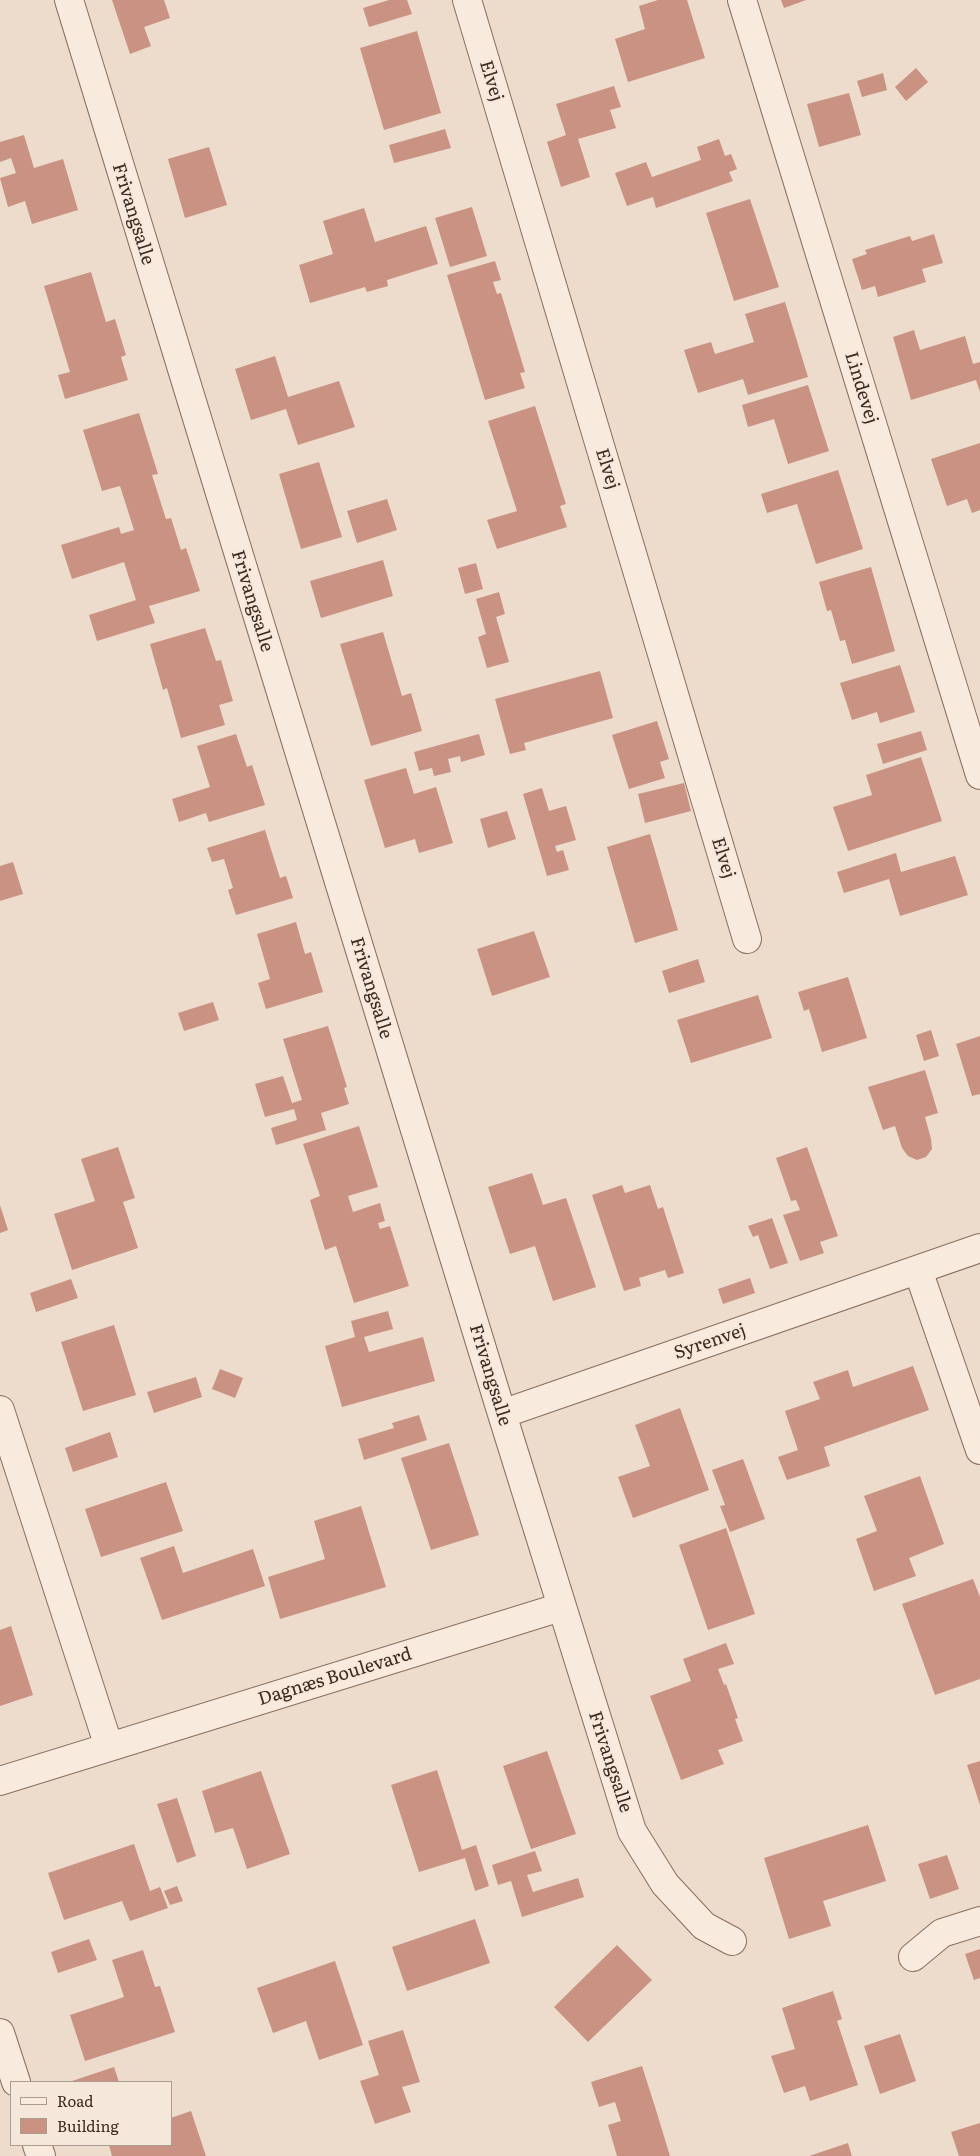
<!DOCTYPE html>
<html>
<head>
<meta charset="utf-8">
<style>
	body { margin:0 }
	#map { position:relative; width:980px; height:2156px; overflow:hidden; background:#eddccb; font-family:Literata,serif }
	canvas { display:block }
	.legend { position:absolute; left:10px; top:2081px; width:162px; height:65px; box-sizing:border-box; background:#f5e7da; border:1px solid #ab9b90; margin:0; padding:6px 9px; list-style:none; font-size:15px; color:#3b2922 }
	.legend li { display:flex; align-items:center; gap:10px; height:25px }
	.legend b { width:25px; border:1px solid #ab9b90 }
</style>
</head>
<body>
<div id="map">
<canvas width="980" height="2156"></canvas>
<ul class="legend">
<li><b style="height:6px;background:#f8ebde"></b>Road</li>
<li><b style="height:14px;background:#c99283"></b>Building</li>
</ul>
</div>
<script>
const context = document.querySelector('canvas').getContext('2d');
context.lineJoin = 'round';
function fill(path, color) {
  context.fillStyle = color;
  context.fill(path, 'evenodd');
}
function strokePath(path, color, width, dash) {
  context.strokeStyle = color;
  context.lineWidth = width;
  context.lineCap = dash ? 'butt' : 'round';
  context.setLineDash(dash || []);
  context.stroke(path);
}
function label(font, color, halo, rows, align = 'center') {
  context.font = font + ' Literata,serif';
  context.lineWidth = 4;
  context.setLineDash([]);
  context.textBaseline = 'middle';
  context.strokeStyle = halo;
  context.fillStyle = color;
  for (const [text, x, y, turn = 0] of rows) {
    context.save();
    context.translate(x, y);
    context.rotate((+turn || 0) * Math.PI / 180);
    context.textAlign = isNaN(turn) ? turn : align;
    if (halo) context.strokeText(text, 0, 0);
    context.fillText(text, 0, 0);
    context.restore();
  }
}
const building = new Path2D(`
	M112 0H164L170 18 144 27 151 46 130 54Z
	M389 0H407L412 14 369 27 363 8Z
	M658 0H687L705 58 628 82 615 39 645 29 639 6Z
	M781 0H806L784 8Z
	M417 31 441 113 384 130 360 48Z
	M916 68 928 82 906 101 895 87Z
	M883 73 887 90 862 97 857 81Z
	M614 86 621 107 610 110 616 128 578 139 590 177 561 187 547 142 566 135 556 104Z
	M849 93 861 135 819 147 807 104Z
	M445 129 451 148 394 163 389 145Z
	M24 135 34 168 63 159 78 210 32 224 25 201 8 207 0 178 16 173 11 158 0 162V142Z
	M719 139 725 156 731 154 737 169 729 172 733 181 656 208 653 197 627 206 615 173 646 162 652 177 701 160 697 147Z
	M209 147 227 205 185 218 168 159Z
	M750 199 779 287 734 301 706 213Z
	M472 207 487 256 450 267 435 218Z
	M364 208 375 242 426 226 438 264 387 280 388 286 367 292 365 287 310 303 299 265 333 254 323 221Z
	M934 234 943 263 922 269 926 282 878 297 875 286 862 290 852 259 867 254 865 250 910 236 912 241Z
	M495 261 501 280 493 282 497 294 501 293 525 372 520 373 525 388 485 400 447 275Z
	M91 272 106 322 115 319 126 355 121 357 128 380 65 399 58 375 70 372 44 286Z
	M785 302 808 377 748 395 743 379 698 393 684 350 711 342 715 354 754 342 745 314Z
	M914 330 920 350 965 336 973 364 980 362V392L976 380 911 400 893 337Z
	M275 356 288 397 339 381 355 427 298 445 286 409 251 420 235 369Z
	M808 385 829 451 788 464 774 419 748 427 742 405Z
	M535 406 566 504 560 506 567 527 497 549 487 520 517 511 488 421Z
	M139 413 158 474 152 475 166 519 171 518 181 550 186 548 200 591 149 606 155 623 97 641 89 615 136 600 124 562 72 579 61 545 119 527 121 534 134 530 120 486 102 491 83 430Z
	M980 443V510L972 513 967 499 947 506 931 459Z
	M319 462 342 537 301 549 279 474Z
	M838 470 863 549 816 564 797 504 767 513 761 494Z
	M387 499 397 530 357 543 347 511Z
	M383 560 393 596 321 618 310 581Z
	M476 563 483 589 465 594 458 568Z
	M871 567 895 651 852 664 845 640 840 641 831 610 827 611 819 582Z
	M499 592 505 614 496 617 509 662 487 668 478 637 486 634 476 599Z
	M205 628 216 661 221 660 233 701 219 705 225 725 181 738 167 688 163 690 150 644Z
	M383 632 402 696 411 693 422 731 371 746 340 644Z
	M900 665 915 712 880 723 877 712 852 720 840 683Z
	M600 671 613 718 524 743 526 750 510 754 495 699Z
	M657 721 669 759 660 762 665 778 629 789 612 735Z
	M921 731 927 750 883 764 877 744Z
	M236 734 247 767 252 765 265 805 209 822 206 813 179 822 172 799 210 787 197 746Z
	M479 734 485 755 461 762 460 756 448 759 451 772 434 776 432 768 419 771 414 752Z
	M921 757 942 821 848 851 833 807 872 795 866 775Z
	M406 768 414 794 436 787 453 843 419 853 415 839 385 848 364 780Z
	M684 783 691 811 645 823 638 794Z
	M542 788 549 811 566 806 576 840 555 846 557 852 563 850 569 870 547 876 523 794Z
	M507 811 516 839 488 848 480 819Z
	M265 830 280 878 286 876 293 898 236 915 228 890 233 888 224 859 212 862 207 848Z
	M650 834 678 930 635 943 607 847Z
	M896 853 901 872 955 856 968 895 900 916 889 879 844 893 837 872Z
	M13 862 23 894 0 901V866Z
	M296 922 305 954 311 952 323 992 266 1009 258 983 270 979 257 934Z
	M534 931 550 977 492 996 477 949Z
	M698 959 705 982 669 993 662 971Z
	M848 977 867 1038 822 1052 809 1009 804 1011 798 992Z
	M758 995 772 1038 691 1063 677 1020Z
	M213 1002 219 1020 184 1031 178 1013Z
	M328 1026 347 1087 344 1088 349 1104 321 1113 326 1130 276 1145 271 1128 297 1120 294 1109 265 1117 255 1084 283 1076 292 1103 302 1100 283 1039Z
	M931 1030 939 1056 924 1061 916 1035Z
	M980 1036V1094L972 1096 956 1044Z
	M925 1070 938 1113 925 1117 931 1139 932 1149 926 1157 917 1160 908 1156 902 1148 895 1126 883 1130 868 1087Z
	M359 1126 378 1187 348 1196 353 1212 380 1203 385 1221 378 1223 380 1229 390 1226 409 1286 354 1303 336 1246 325 1250 310 1200 320 1196 303 1144Z
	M118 1147 135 1198 123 1202 138 1248 72 1270 54 1214 95 1201 81 1159Z
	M807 1147 838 1236 820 1242 824 1253 800 1261 783 1215 800 1210 796 1200 791 1201 776 1158Z
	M532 1173 543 1205 566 1198 596 1287 553 1301 535 1246 510 1254 488 1187Z
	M622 1185 625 1193 650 1185 658 1209 663 1207 684 1273 668 1278 665 1270 639 1278 641 1286 624 1291 592 1195Z
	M0 1205 8 1230 0 1233Z
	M772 1218 788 1263 770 1269 758 1235 753 1237 748 1226Z
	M750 1278 755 1293 723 1304 718 1289Z
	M71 1279 78 1298 36 1312 30 1293Z
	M388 1311 393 1329 364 1337 369 1352 423 1337 435 1381 342 1407 325 1346 355 1337 351 1321Z
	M114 1325 136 1395 83 1411 61 1342Z
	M913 1366 929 1410 824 1447 830 1466 787 1480 778 1457 798 1450 785 1411 820 1399 813 1382 848 1370 853 1387Z
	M220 1369 243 1378 235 1398 212 1389Z
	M196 1377 202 1397 154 1413 147 1392Z
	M680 1408 709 1490 633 1518 618 1477 650 1466 635 1425Z
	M419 1415 427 1440 364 1460 358 1439 394 1428 392 1423Z
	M110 1432 118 1457 73 1472 65 1448Z
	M449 1443 479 1535 431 1550 401 1458Z
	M743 1459 765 1519 730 1532 720 1506 725 1505 712 1470Z
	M920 1476 944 1544 909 1558 916 1576 874 1591 856 1539 877 1531 864 1496Z
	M166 1482 183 1531 101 1557 85 1509Z
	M361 1506 386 1587 280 1619 268 1577 325 1559 314 1521Z
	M726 1528 755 1614 708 1630 679 1545Z
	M174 1546 183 1573 253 1549 265 1586 162 1620 140 1558Z
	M973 1579 980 1597V1679L935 1695 902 1604Z
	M11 1626 33 1695 0 1706V1630Z
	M726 1643 734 1664 718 1669 724 1685 726 1684 738 1718 735 1719 743 1741 718 1750 724 1764 681 1780 650 1696 691 1681 683 1659Z
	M547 1751 576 1834 531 1849 503 1766Z
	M980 1761V1805L967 1765Z
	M437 1770 462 1850 476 1845 489 1886 475 1891 465 1858 419 1872 391 1785Z
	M261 1771 290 1854 247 1869 233 1828 215 1833 202 1791Z
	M177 1798 196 1856 177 1863 157 1804Z
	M868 1825 886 1881 823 1901 831 1926 789 1939 764 1858Z
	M134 1844 150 1891 160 1887 168 1908 130 1921 122 1901 64 1920 48 1873Z
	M535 1851 542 1871 527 1875 533 1892 578 1878 584 1897 522 1917 511 1881 498 1885 492 1865Z
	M947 1855 959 1889 930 1899 918 1864Z
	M177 1886 183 1901 170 1905 164 1891Z
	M475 1919 490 1963 407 1991 392 1947Z
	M89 1939 97 1960 58 1973 51 1952Z
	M617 1945 652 1980 588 2042 554 2007Z
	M980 1949V1978L974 1980 965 1954Z
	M143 1950 155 1987 160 1986 175 2032 85 2061 70 2015 124 1997 112 1960Z
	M335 1961 363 2045 319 2060 306 2021 273 2033 257 1988Z
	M833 1991 842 2019 837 2021 858 2085 810 2101 805 2086 784 2093 771 2056 795 2049 782 2008Z
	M403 2030 420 2082 402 2087 411 2112 375 2124 360 2081 379 2075 368 2041Z
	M900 2034 916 2081 880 2094 864 2046Z
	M642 2066 656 2110 670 2156H617L608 2125 621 2121 615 2102 599 2107 591 2082Z
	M114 2067 119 2082H73L72 2081Z
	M191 2111 206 2156H112L109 2145H171V2118Z
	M980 2123V2156H959L951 2132Z
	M848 2143 852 2156H809Z`);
const minor = new Path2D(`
	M69 0 502 1414 632 1831 665 1884 704 1926 732 1941
	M467 0 747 939
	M742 0 980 775
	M918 1270 980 1450
	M0 1410 109 1747
	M502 1414 980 1248
	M0 1781 561 1607
	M913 1957 942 1933 980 1921
	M0 2033 16 2082
	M37 2145 41 2156`);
const streetNames = [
	["Elvej",491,81,73],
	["Frivangsalle",133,214,73],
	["Lindevej",861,388,73],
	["Elvej",607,469,73],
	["Frivangsalle",252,601,73],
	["Elvej",723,858,73],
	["Frivangsalle",371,988,73],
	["Syrenvej",710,1342,-19],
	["Frivangsalle",490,1375,73],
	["Dagnæs Boulevard",335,1677,-17],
	["Frivangsalle",610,1762,72]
];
fill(building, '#c99283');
strokePath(minor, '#896d5f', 30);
strokePath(minor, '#f8ebde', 28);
label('18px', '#3b2922', '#f5e7da', streetNames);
</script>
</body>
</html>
